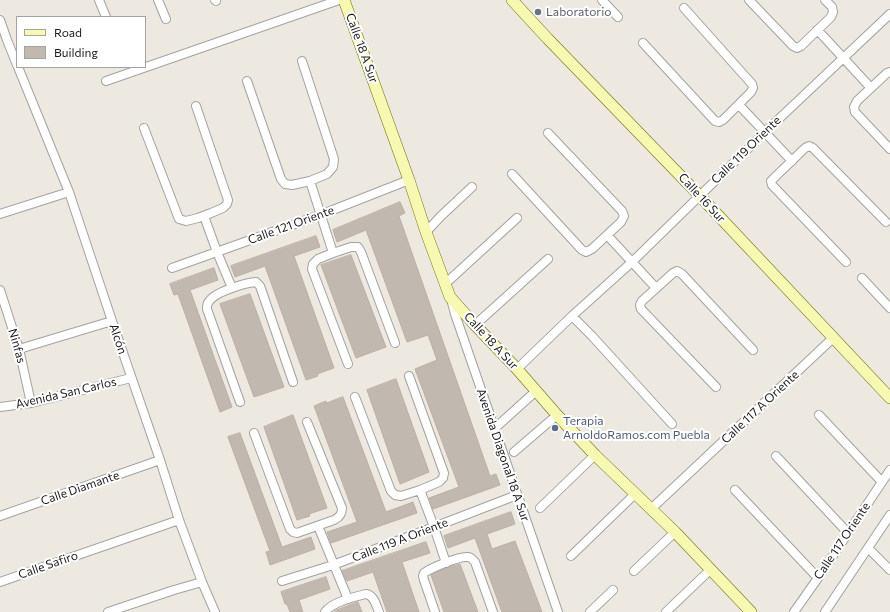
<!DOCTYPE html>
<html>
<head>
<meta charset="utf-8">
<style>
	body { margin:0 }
	#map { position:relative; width:890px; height:612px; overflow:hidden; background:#ede8e0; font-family:Commissioner,sans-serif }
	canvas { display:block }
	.legend { position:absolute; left:16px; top:16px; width:130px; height:52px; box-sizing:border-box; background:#fff; border:1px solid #a4a4a4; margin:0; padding:5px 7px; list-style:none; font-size:12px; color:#1b1b1b }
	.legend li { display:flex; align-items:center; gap:8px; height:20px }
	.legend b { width:20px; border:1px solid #a4a4a4 }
</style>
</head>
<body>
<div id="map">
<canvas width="890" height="612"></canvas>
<ul class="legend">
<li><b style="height:5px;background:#f7f9b3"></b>Road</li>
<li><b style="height:11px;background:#c1b8b0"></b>Building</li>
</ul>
</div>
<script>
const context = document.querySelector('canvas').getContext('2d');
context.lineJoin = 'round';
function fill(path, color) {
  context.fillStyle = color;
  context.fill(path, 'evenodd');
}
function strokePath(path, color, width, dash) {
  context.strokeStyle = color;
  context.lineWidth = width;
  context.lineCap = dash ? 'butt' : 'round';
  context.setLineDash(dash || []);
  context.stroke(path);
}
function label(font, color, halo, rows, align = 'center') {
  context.font = font + ' Commissioner,sans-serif';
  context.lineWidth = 4;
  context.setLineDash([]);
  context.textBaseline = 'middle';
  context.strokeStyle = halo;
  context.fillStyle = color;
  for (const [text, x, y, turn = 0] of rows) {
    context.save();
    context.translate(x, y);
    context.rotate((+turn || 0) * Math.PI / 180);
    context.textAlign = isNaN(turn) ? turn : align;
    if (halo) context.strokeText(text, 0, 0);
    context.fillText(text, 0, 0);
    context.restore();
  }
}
const building = new Path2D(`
	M400 202 405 213 399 216 490 476 496 474 500 485 433 509 429 498 459 487 415 369 437 360 428 335 407 342 366 230 337 242 333 230Z
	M316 236 320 247 294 256 334 368 317 374 318 376 306 380 265 266 235 277 231 266Z
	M351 255 386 347 356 358 321 265Z
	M214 268 218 280 190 290 232 407 220 412 178 294 174 295 170 284Z
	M250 294 284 387 254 397 220 304Z
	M396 379 429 472 400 484 367 390Z
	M343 397 386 512 413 502 417 513 331 543 327 532 357 522 314 406 326 401V403Z
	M293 415 327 508 309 514 310 516 297 520 264 427Z
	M240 433 282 547 311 537 315 549 270 565 266 552 270 551 228 437Z
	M511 512 515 524 487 534 492 549 515 541 542 612H502L475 538 448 548 444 536Z
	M426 542 430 553 402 562 419 612H387L373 572 347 581 342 571Z
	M460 564 478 612H444L431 575 446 568Z
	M326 577 330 589 299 600 303 612H290L287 604H285L281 592Z
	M358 602 362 612H335V611Z`);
const street = new Path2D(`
	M99 0 106 17
	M158 0 166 19
	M215 0 216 1
	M602 0 618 17
	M749 0 793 46 797 48 801 46 831 17 833 12 832 7 825 0
	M0 20 7 40 17 65
	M817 30 824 37 871 88
	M643 43 715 121 719 122 723 120 751 92 753 88 752 84 684 8
	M18 67 69 192 112 321 160 460 179 520 202 582 215 612
	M890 72 887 73 857 101 854 107 855 112 890 149
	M106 81 339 0
	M247 81 281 179 285 184 292 185 310 181 327 174 333 167 334 159 302 61
	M739 105 792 161
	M144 128 179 219 186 221 198 218 211 213 223 208 227 204 228 200 196 106
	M512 174 582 250 586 252 592 249 621 222 624 216 622 211 548 133
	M310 181 333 253
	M0 214 69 192
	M204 216 217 252 232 288
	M426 232 441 216 472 187
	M607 235 656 288
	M846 262 772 185 771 181 774 178 805 148 809 146 813 148 886 222
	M172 268 320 215 409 180
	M862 278 890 308
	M445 284 517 218
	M0 290 19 349 31 403
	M451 299 455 314 558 612
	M572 316 592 336 672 424
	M475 325 548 259
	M19 349 112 321
	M348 364 312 269 313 264 318 259 333 253 351 247H358L361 252 395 343
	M517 369 572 316 632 262 765 132 890 14
	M716 387 641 309 640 305 642 301 673 273 677 271 682 274 753 350
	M355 397 391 491 395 495 401 496 420 490 439 482 443 478 444 473 409 376
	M240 402 207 309C207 307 207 304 208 303 213 292 245 283 256 282L260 286 293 382
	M0 407 31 403 131 378
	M819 415 882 482
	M494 429 536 391
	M254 433 290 529 293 532 297 533 334 520C340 517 342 514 342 508L307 422
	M514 452 557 415
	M776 456 848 533
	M420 490 434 527 446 563
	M735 490 818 578
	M540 508 595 455
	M651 509 833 338
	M0 516 160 460
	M318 526 348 599
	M868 548 890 570
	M571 556 635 494
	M634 571 675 532
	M282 581 333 565 434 527 517 495
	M0 582 179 520
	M108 612 174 590 202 582
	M325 612C332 602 354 597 366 594 374 595 376 605 379 612
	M435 612 424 580 423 576 424 573C431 568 459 556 468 557 471 557 473 560 475 562L493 612
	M590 612 613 590
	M666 612 711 569
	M794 612 818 578 890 470
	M825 612 890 515`);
const secondary = new Path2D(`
	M344 0 409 180 426 232 450 297 475 325 517 369 557 415 595 455 675 532 751 612
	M512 0 548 39 699 195 890 398`);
const markers = [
	[538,12,4,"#6b7280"],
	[555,428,4,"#5c6f8a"]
];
const worshipNames = [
	["Laboratorio",546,12]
];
const streetNames = [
	["Calle 18 A Sur",362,48,70],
	["Calle 119 Oriente",746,150,-44],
	["Calle 16 Sur",702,198,47],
	["Calle 121 Oriente",291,225,-20],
	["Alcón",118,339,71],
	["Calle 18 A Sur",491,341,47],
	["Ninfas",17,346,74],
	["Avenida San Carlos",66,393,-13],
	["Calle 117 A Oriente",760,407,-43],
	["Avenida Diagonal 18 A Sur",503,455,71],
	["Calle Diamante",80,488,-19],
	["Calle 119 A Oriente",400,540,-21],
	["Calle 117 Oriente",842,541,-56],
	["Calle Safiro",48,565,-19]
];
const serviceNames = [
	["Terapia",563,421],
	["ArnoldoRamos.com Puebla",563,435]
];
fill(building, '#c1b8b0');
strokePath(building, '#beaea3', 1);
strokePath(street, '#a2a2a2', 10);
strokePath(secondary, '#677005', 12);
strokePath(street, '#fff', 8);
strokePath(secondary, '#f7f9b3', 11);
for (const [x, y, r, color] of markers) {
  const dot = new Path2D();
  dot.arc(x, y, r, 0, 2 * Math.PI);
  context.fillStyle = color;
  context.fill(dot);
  strokePath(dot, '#fff', 1.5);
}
label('12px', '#5b616d', '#fff', worshipNames, 'left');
label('12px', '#1b1b1b', '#fff', streetNames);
label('12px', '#4e5e75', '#fff', serviceNames, 'left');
</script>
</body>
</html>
